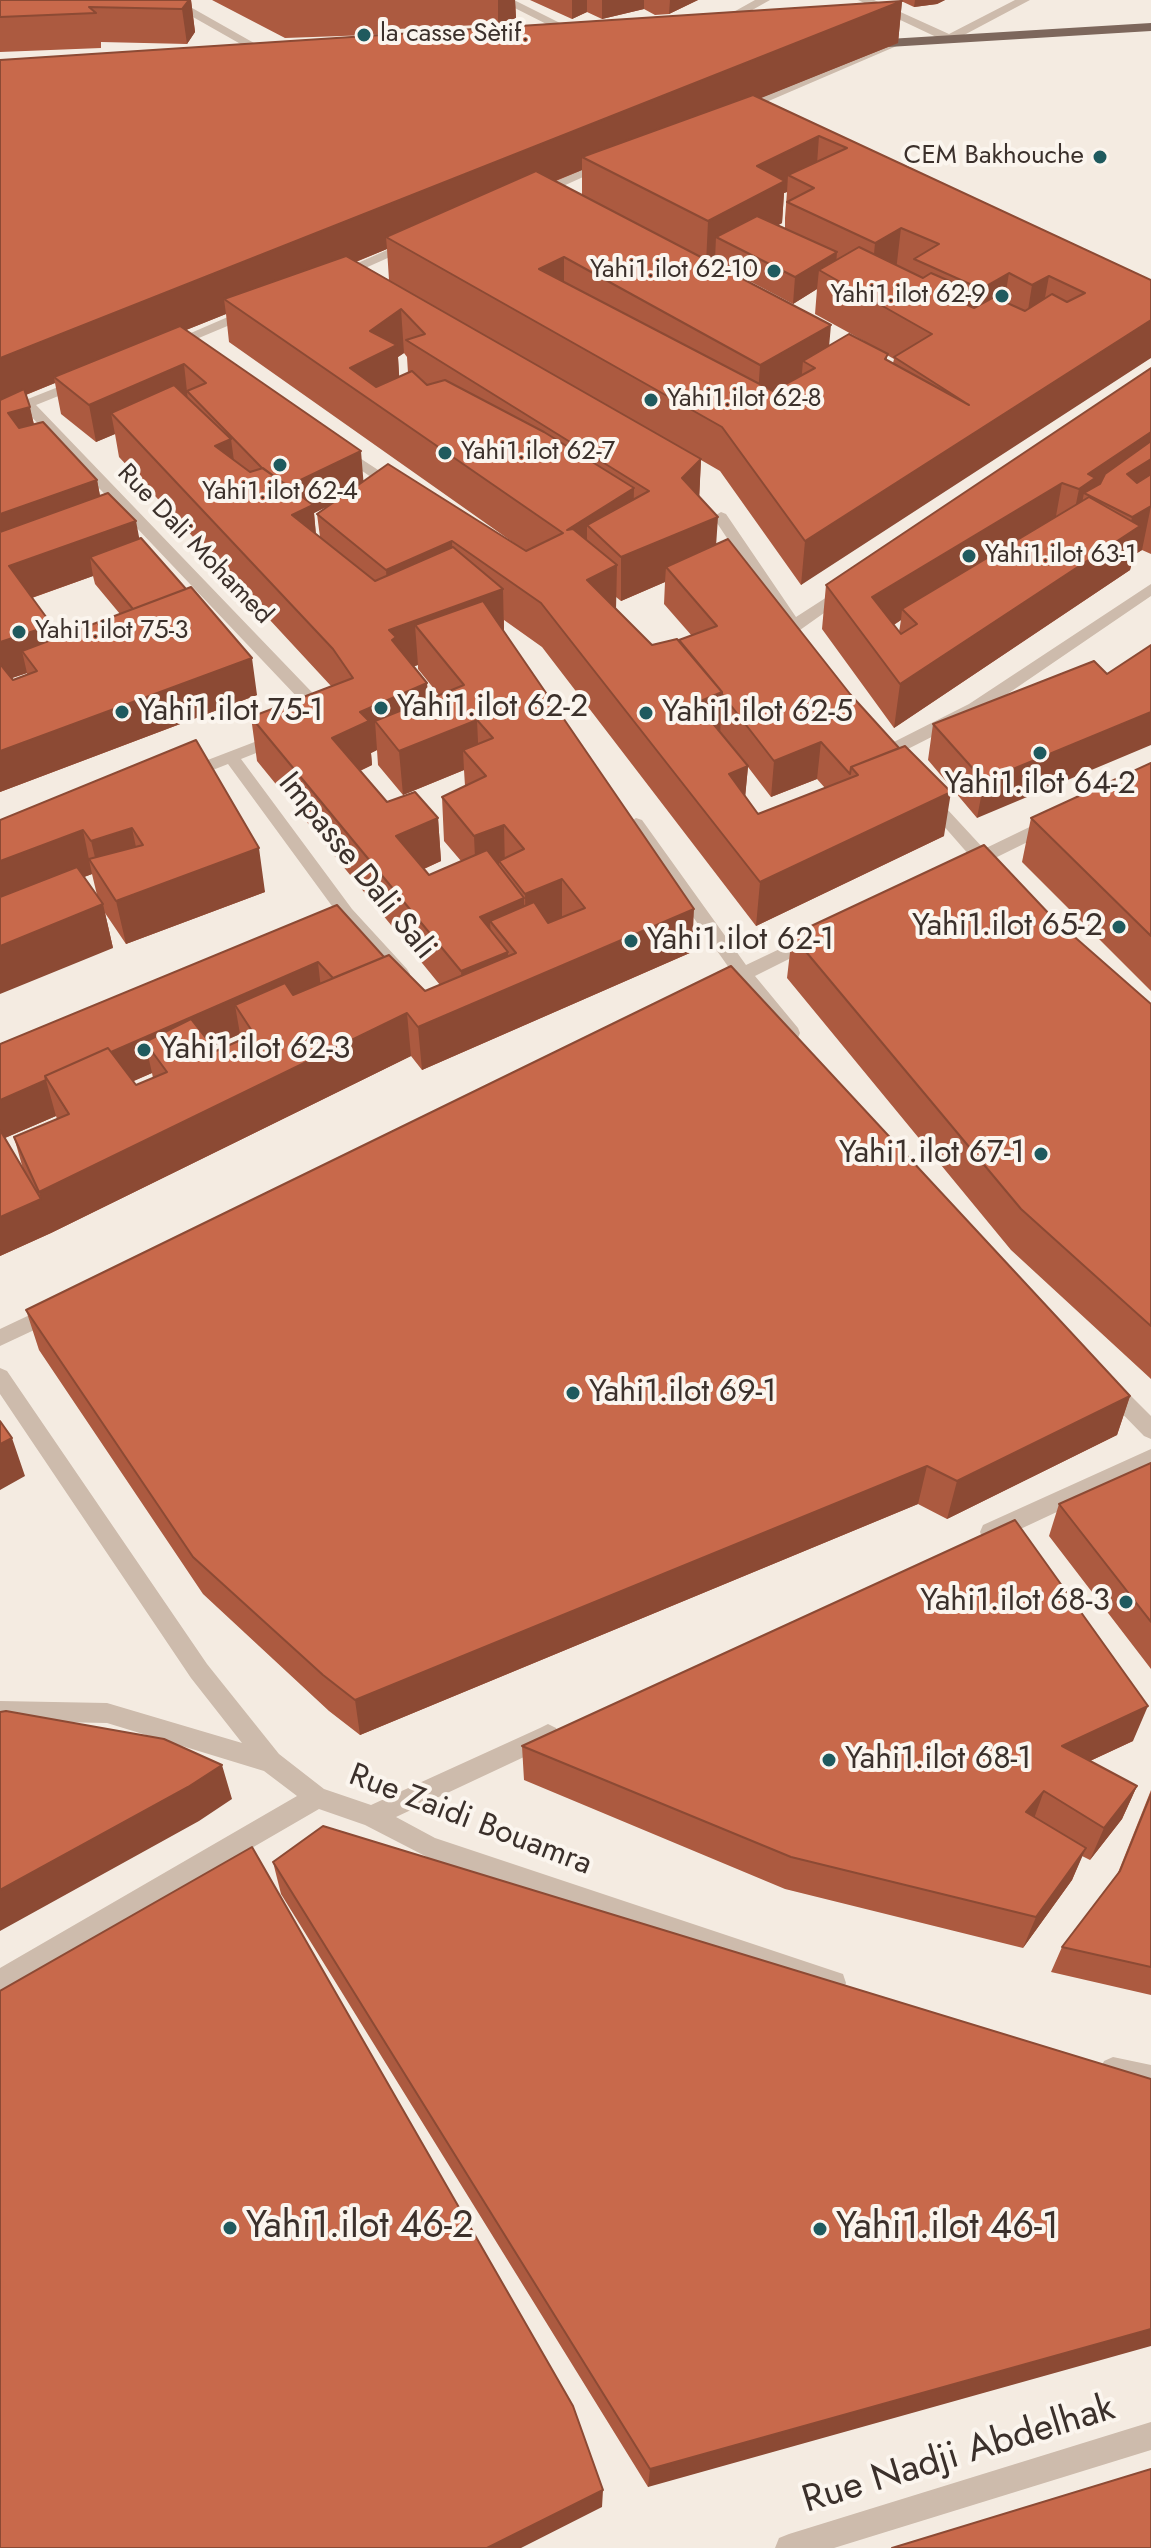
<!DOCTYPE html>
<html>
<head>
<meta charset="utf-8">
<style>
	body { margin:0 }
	canvas { display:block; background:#f4ebe1 }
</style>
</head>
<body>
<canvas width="1151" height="2548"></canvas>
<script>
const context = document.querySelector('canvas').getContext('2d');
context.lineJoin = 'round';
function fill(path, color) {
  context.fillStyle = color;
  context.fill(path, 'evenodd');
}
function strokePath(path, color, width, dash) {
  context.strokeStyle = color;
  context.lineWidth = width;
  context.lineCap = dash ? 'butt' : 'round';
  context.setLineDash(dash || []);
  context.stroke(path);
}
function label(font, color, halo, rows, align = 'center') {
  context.font = font + ' Jost,sans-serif';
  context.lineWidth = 8;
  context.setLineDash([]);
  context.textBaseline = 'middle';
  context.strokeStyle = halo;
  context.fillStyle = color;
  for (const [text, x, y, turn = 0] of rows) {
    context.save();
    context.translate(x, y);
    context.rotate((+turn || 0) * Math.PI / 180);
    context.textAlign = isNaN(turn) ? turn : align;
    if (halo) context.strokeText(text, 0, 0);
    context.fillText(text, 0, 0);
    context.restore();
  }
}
const minor = new Path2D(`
	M163 0H178L277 56 267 59Z
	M499 0H514L586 36 576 39Z
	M755 0H770L722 27 712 24Z
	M858 0H874L949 34 1015 0H1030L949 43Z
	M896 39 906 42 743 112 733 109Z
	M601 161 612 164 541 196 529 193Z
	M405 242 417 245 345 277 333 274Z
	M251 307 258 311 256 314 175 348 163 345Z
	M81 378 86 379V385L36 405 329 710 331 714 329 718H317L25 410 0 419V410Z
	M340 445 401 485V491H391L335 452 333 449Z
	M721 512 726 514 796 617 841 588H853L855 591 800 630H788L713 517Z
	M1151 584V596L981 712 892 757H880L878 753 880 749 969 704Z
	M278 733 284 734 286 738 284 742 241 759 352 909 407 969 410 974 407 979H395L340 917 228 764 185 781 177 775 179 771Z
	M929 794 935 796 984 849 1044 820H1056L1059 824 1056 828 993 859 998 865 995 869 989 871 980 866 968 870 959 864 970 856 921 800Z
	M636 818 642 820 746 965 807 936H819L822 940 819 944 755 976 798 1028 800 1033 798 1038H784L740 983 716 994 710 992 707 987 710 982 732 972 630 828 627 824Z
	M55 1303 62 1305 65 1311 62 1317 0 1346V1329Z
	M0 1368 7 1371 207 1664 279 1754 324 1789 371 1805 540 1728 548 1724 556 1728 559 1735 556 1742 396 1817 435 1838 843 1974 846 1983 843 1992 834 1995 429 1858 365 1825 319 1809 0 1994V1968L297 1796 264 1771 107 1723 0 1721V1701L107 1703 242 1743 191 1678 0 1394Z
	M1109 1378 1116 1381 1151 1416V1439L1144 1436 1102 1393 1099 1387 1102 1381Z
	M1151 1449V1468L999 1539 991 1541 983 1539 980 1532 983 1525Z
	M1113 2057 1151 2065V2091L1104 2079 1100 2070 1104 2061Z
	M1151 2422V2450L834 2548H775L779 2538 789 2534Z`);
const major = new Path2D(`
	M1151 23V31L872 48 866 44 872 40Z`);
const wall = new Path2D(`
	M0 0H191L195 32 187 44 101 42V48L0 52Z
	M212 0H515L516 18 498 24 397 29V34L285 38Z
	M530 0H698L669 14 655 15 644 9 602 19 587 12 572 19Z
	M899 0H945L937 4 914 7Z
	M902 1 898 43 760 98 1151 280 801 585 720 471 701 460 699 497 716 544 944 836 756 926 542 647 504 620V632L692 952 422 1070 411 1056 51 1233 0 1256V1044L337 905 384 957 425 991 440 985 257 761 251 717 331 686 119 457 115 434 96 442 61 414 55 383 26 395 34 424 97 480 100 496 140 539 257 695 0 792V60ZM582 170V195L556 181ZM787 192 785 218V228L778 225 782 223 784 193ZM387 249 389 280 356 262ZM715 260V263L793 304 817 289 815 314 864 341 829 345 711 262ZM226 314 229 342 521 548 364 481 186 330ZM404 353 407 357 408 373 399 377 398 357ZM887 355 894 359 893 363 887 360ZM330 505 317 514 320 537 316 534 314 513ZM93 576 95 584 120 614 55 638 52 625 32 598ZM665 582 664 604 692 636 679 641 652 645 616 609V597L621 601ZM418 665V669L439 695 428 700 427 683 413 666ZM27 673V675L13 680 12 678ZM377 750 378 765 403 795 464 770 465 786 442 797 444 841 461 861 429 875 424 869 441 861 438 818 387 802 360 771 372 765 371 753ZM748 767 771 797 817 779 825 788 758 814 745 796ZM240 1034 241 1040 216 1051 212 1046ZM152 1073 153 1078 136 1085 133 1081ZM56 1116 57 1119 14 1137 23 1169 5 1138Z
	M1151 368V554L1142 550 1134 555 1130 570 894 728 822 629 826 585ZM901 620 899 632 894 625Z
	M1107 674 977 818 928 760 933 724Z
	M196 740 265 892 126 944 105 913 113 948 0 820ZM92 874 97 895 84 877Z
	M1151 763V991L1022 862 1031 818Z
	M1053 918 1151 1004V1379L1011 1250 787 978 792 935Z
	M26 1310 1130 1396 1117 1435 947 1519 918 1504 360 1735 329 1711 203 1594 39 1350Z
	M1151 1463V1669L1049 1536 1059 1504Z
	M1133 1741 1090 1761 1137 1786 1122 1819 1090 1860 1082 1856 1072 1880 1023 1948 785 1889 524 1780 522 1746Z
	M1151 1790V1995L1051 1972 1062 1947 1117 1875Z
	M273 1862 1151 2079 648 2487 281 1894Z`);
const shadedWall = new Path2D(`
	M189 0H191L195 32 187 44 182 9Z
	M498 0H515L516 18 498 24Z
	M572 0H587V12L572 19Z
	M602 0H644V9L602 19Z
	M670 0H698L669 14Z
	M915 0H945L937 4 914 7Z
	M902 1 898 43 597 164 582 157V170L399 244 386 237 387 249 239 309 224 299 226 314 59 381 54 377 55 383 0 405V358Z
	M819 136 816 178 788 175 787 192 784 193 782 223 738 248 716 237 715 260 706 264 708 221 757 166Z
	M901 228 896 271 871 286 875 243Z
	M837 252 835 279 819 270 817 289 793 304 795 277Z
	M564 257V301L539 269Z
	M1009 273 1002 316 974 333 981 289Z
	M1049 276 1041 319 1025 329 1032 285Z
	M977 293 970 337 961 302Z
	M401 309 404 353 398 357 400 389 374 402 350 368 370 331Z
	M1151 320V358L801 585 805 541Z
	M831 325 827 369 815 368 803 361 801 384 757 409 760 365Z
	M184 364 188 401 111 413 115 434 96 442 89 405Z
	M30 407 38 444 16 450 8 413Z
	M1151 432V496L1084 493 1077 529 1070 533 1079 489 1088 474Z
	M231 439 237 483 215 446Z
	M361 451 364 488 314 513 317 549 297 559 283 489Z
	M701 459 699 503 682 478Z
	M97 480 104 517 0 554V514Z
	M1062 483 1054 527 902 609 901 620 867 641 872 597Z
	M634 488 633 532 587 525V562L567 530Z
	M1151 506 1142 550 1134 555 1130 570 894 728 900 684 1129 533 1132 517Z
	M718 517 715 561 666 567 665 582 621 601V557Z
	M136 521 143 558 90 557 93 576 17 603 9 566Z
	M452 541 454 585 389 614 386 570Z
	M617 565 616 610 587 580Z
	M503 589 504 633 415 625 418 665 398 672 389 630Z
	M52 625 60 662 22 651 27 673 0 682V642Z
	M252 658 257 695 0 792V751Z
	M427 683 430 727 375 721 377 750 371 753 372 765 336 782 332 738 360 712Z
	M722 692 720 736 696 703Z
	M1151 712V745L977 818 984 781Z
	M477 720 479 763 463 750 464 770 403 795 399 751Z
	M821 742 817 779 771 797 774 761Z
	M748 766 744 810 729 774Z
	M951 792 944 836 756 926 760 882Z
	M438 818 441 861 399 880 396 836Z
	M504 825 505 868 499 861V871L476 880 474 836Z
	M132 828 141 871 99 874 91 841Z
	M83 830 92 874 0 909V861Z
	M259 848 265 892 126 944 116 901Z
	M562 879V922L526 937 525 894Z
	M524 898 525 942 490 921 492 956 480 917Z
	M103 904 113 948 0 994V946Z
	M694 909 692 952 422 1070 418 1027 463 1008 461 971 508 952 509 988Z
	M318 962 322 998 235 1005 240 1034 164 1068 145 1042 152 1073 66 1111 47 1080Z
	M407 1013 411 1056 51 1233 0 1256V1217L41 1199 39 1192Z
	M46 1080 56 1116 0 1140V1100Z
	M1130 1396 1117 1435 947 1519 957 1481Z
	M12 1438 25 1476 0 1490V1444Z
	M927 1466 918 1504 360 1735 355 1700Z
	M1148 1706 1133 1741 1049 1780 1062 1746Z
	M222 1765 232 1799 199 1821 0 1931V1890Z
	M1137 1786 1122 1819 1090 1860 1104 1828Z
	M1044 1791 1032 1824 1026 1812Z
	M1086 1848 1072 1880 1023 1948 1036 1917Z
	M1151 2329V2346L648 2487 650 2469Z
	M603 2490 602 2507 521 2548H487Z`);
const building = new Path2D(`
	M0 0H189L182 9 89 7 96 13 0 17Z
	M902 1 0 358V60Z
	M753 95 1151 280V320L805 541 722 427 386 237 536 171 831 325 760 365 564 257 539 269 773 391 815 368 803 361 849 334 888 354 885 359 969 405 894 357 932 334 819 270 859 247 923 278 931 273 977 293 961 302 974 308 994 297 1025 311 1052 294 1067 302 1085 293 1049 276 1032 285 1009 273 981 289 914 259 939 244 901 228 875 243 787 202 814 188 788 175 847 148 819 136 757 166 785 181 708 221 582 157Z
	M757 216 837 252 795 277 716 237Z
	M346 256 701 459 682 478 718 517 621 557 587 525 649 491 406 340 425 334 401 309 370 331 397 345 350 368 376 387 412 371 427 385 445 380 544 432 634 488 567 530 573 529 617 565 587 580 652 645 677 639 722 692 696 703 748 766 729 774 758 814 858 775 851 767 905 746 951 792 760 882 541 603 452 541 386 570 317 514 388 464 526 551 563 533 224 299Z
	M180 326 361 451 288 486 262 468 187 391 206 383 184 364 89 405 54 377Z
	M1151 368V432L1088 474 1095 478 1079 489 1062 483 872 597 901 634 917 624 902 609 1089 497 1140 526 900 684 826 585Z
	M174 385 231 439 215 446 250 472 263 468 313 505 292 515 375 581 453 547 503 589 389 630 396 637 392 640 427 683 360 712 369 721 332 738 387 802 415 792 438 818 396 836 429 875 487 850 524 898 480 917 508 952 461 971 251 717 353 678 333 649 111 413Z
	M24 389 30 407 8 413 19 428 43 422 97 480 0 514V400Z
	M1151 441V459L1127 474 1137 483 1151 474V506L1132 517 1084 493 1100 484 1105 474Z
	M108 493 136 521 9 566 52 625 0 642V532Z
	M141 538 186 589 133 609 90 557Z
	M728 539 850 694 899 748 851 767 850 774 821 742 774 761 722 694V692L679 640 717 626 666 567Z
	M191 587 252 658 0 751V664L13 680 37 671 22 651Z
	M483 601 694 909 418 1027 407 1013 39 1192 14 1137 69 1114 45 1076 108 1048 136 1085 167 1072 145 1042 191 1019 216 1051 254 1034 235 1005 285 983 293 995 389 955 425 991 516 953 490 921 534 902 548 923 585 908 562 879 525 894 499 861 524 849 504 825 474 836 442 797 486 776 463 750 493 738 477 720 399 751 375 721 464 685 415 625Z
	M1151 645V712L984 781 933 724 1094 661 1107 674Z
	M196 740 259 848 116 901 89 859 143 845 132 828 91 841 83 830 0 861V820Z
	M1151 763V936L1031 818Z
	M984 845 1053 918 1151 1004V1326L1021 1209 792 935Z
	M77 867 103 904 0 946V897Z
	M337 905 384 957 333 978 318 962 111 1052 108 1048 45 1076 46 1080 0 1100V1044Z
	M731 966 1130 1396 957 1481 927 1466 355 1700 323 1675 193 1557 26 1310Z
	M0 1130 41 1199 0 1217Z
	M0 1421 12 1438 0 1444Z
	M1151 1463V1622L1059 1504Z
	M1015 1520 1148 1706 1062 1746 1137 1786 1104 1828 1044 1791 1026 1812 1086 1848 1036 1917 791 1857 522 1746Z
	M6 1711 164 1739 222 1765 188 1787 0 1890V1712Z
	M1151 1794V1967L1062 1947 1120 1871Z
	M323 1826 1151 2079V2329L650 2469 273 1862Z
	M252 1847 573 2406 603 2490 487 2548H0V1991Z
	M1151 2469V2548H892Z`);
const markers = [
	[364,35,8,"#1f5a5e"],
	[1100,157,8,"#1f5a5e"],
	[774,271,8,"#1f5a5e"],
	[1002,296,8,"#1f5a5e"],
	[651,400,8,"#1f5a5e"],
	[445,453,8,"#1f5a5e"],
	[280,465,8,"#1f5a5e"],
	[969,556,8,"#1f5a5e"],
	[19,632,8,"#1f5a5e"],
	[381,708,8,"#1f5a5e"],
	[122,712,8,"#1f5a5e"],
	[646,713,8,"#1f5a5e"],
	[1040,753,8,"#1f5a5e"],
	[1119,927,8,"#1f5a5e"],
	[631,941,8,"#1f5a5e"],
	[144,1050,8,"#1f5a5e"],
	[1041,1154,8,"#1f5a5e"],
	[573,1393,8,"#1f5a5e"],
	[1126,1602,8,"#1f5a5e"],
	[829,1760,8,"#1f5a5e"],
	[230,2228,8,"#1f5a5e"],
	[820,2229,8,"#1f5a5e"]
];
const farPoinames = [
	["la casse Sètif.",380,35],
	["CEM Bakhouche",1084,157,"right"],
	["Yahi1.ilot 62-10",758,271,"right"],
	["Yahi1.ilot 62-9",986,296,"right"],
	["Yahi1.ilot 62-8",667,400],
	["Yahi1.ilot 62-7",461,453],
	["Yahi1.ilot 62-4",280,493,"center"],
	["Yahi1.ilot 63-1",985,556],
	["Yahi1.ilot 75-3",35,632]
];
const farStreetnames = [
	["Rue Dali Mohamed",194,545,46]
];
const poiNames = [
	["Yahi1.ilot 62-2",397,708],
	["Yahi1.ilot 75-1",138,712],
	["Yahi1.ilot 62-5",662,713],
	["Yahi1.ilot 64-2",1040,785,"center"],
	["Yahi1.ilot 65-2",1103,927,"right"],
	["Yahi1.ilot 62-1",647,941],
	["Yahi1.ilot 62-3",160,1050],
	["Yahi1.ilot 67-1",1025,1154,"right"],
	["Yahi1.ilot 69-1",589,1393],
	["Yahi1.ilot 68-3",1110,1602,"right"],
	["Yahi1.ilot 68-1",845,1760]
];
const streetNames = [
	["Impasse Dali Sali",356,867,51],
	["Rue Zaidi Bouamra",470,1821,21]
];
const nearPoinames = [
	["Yahi1.ilot 46-2",246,2228],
	["Yahi1.ilot 46-1",836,2229]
];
const nearStreetnames = [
	["Rue Nadji Abdelhak",959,2456,-17]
];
fill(minor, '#cdbbac');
fill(major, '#7d675c');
fill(wall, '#ac5a40');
fill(shadedWall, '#8c4a34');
fill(building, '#c8694b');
strokePath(building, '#8c4a34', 2);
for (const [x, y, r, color] of markers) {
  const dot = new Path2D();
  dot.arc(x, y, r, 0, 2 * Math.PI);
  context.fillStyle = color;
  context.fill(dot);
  strokePath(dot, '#fbf5ee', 3);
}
label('26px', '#3b302b', '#fbf5ee', farPoinames, 'left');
label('26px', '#3b302b', '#fbf5ee', farStreetnames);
label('32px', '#3b302b', '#fbf5ee', poiNames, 'left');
label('32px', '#3b302b', '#fbf5ee', streetNames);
label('38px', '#3b302b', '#fbf5ee', nearPoinames, 'left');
label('38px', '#3b302b', '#fbf5ee', nearStreetnames);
</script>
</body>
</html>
